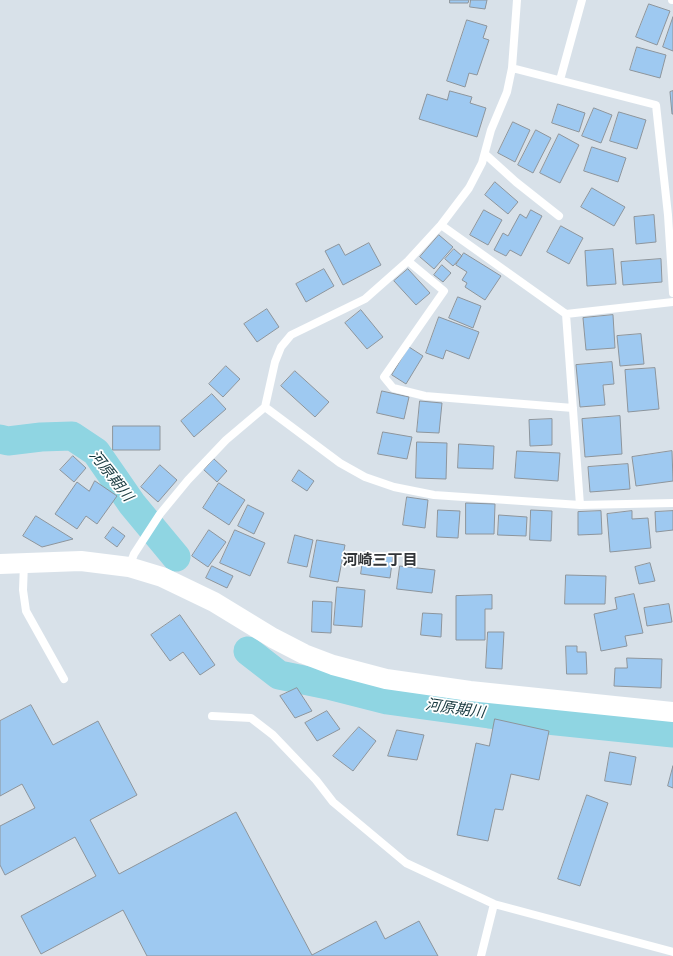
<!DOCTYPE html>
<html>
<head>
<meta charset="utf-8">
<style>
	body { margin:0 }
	canvas { display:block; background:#d8e1e9 }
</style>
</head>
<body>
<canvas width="673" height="956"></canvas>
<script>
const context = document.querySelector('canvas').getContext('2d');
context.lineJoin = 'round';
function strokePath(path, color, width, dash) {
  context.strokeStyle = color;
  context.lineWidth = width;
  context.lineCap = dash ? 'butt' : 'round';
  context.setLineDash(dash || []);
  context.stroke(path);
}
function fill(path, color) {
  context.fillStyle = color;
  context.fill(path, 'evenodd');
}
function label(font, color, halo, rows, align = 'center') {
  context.font = font + ' "IBM Plex Sans","Noto Sans JP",sans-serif';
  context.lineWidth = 3.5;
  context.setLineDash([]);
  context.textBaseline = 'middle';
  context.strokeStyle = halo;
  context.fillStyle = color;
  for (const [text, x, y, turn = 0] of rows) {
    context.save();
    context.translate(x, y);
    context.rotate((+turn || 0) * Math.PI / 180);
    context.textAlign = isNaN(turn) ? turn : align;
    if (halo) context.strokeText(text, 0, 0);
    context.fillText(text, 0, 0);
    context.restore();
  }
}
const river = new Path2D(`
	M0 439 8 441 41 437 72 436 96 452 132 504 176 557
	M248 651 279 675 328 685 387 700 489 714 673 733`);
const building = new Path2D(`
	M450 0H469L468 3H450Z
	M471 0H487L485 9 470 7Z
	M649 4 670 11 657 45 636 37Z
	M673 17V51L663 47Z
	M467 20 487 26 483 38 489 40 477 75 469 73 465 87 447 81Z
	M637 47 666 55 660 78 630 70Z
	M450 91 472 97 470 103 486 108 477 137 419 119 427 94 447 100Z
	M673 91V114H672L670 92Z
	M558 104 585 113 579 132 552 123Z
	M594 108 612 115 601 143 582 136Z
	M619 112 646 120 637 149 610 141Z
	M513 122 530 130 515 162 498 153Z
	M536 130 551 138 533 173 518 165Z
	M559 134 579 145 560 183 540 173Z
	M592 147 626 158 618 182 584 171Z
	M495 182 518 202 508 214 485 195Z
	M592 188 625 207 614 226 581 207Z
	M484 210 502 220 488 245 470 235Z
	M531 210 542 216 521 256 510 250 506 256 494 250 503 233 508 236 520 214 526 218Z
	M654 215 656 242 636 244 634 217Z
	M561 226 583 238 569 264 547 252Z
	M439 235 453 247 434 269 420 257Z
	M369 243 381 265 343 285 325 251 339 244 345 255Z
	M454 249 462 256 453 266 445 259Z
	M613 249 616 284 587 286 585 251Z
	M464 253 501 276 485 300 465 287 467 283 462 280 467 272 456 265Z
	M661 259 662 282 623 285 621 262Z
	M442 265 451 273 443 282 434 275Z
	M324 269 334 286 306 302 296 284Z
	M408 269 430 293 416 305 394 281Z
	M458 297 481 306 473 328 449 318Z
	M267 309 279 327 257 342 244 324Z
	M361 310 383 337 367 349 345 323Z
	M613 315 615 348 586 350 583 318Z
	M439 317 479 332 469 359 446 350 443 359 426 353Z
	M641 334 644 364 620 366 617 336Z
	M409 347 423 356 406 384 392 375Z
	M612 362 614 384 603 385 605 405 580 407 576 365Z
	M226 366 240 379 223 397 209 384Z
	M655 368 659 409 628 412 625 370Z
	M295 371 329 402 315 417 281 386Z
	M382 391 409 397 404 419 377 413Z
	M212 394 226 409 194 437 181 421Z
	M420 401 442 403 439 433 417 432Z
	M620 416 622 454 585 457 582 419Z
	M552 419V445L530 446 529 420Z
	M113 426H160V450H113Z
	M383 432 412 437 407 459 378 454Z
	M417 442 447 443 446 479 416 478Z
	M459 444 494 446 493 469 458 468Z
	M517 451 560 453 558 481 515 478Z
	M672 451 673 481 636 486 632 457Z
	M73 456 86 468 74 482 60 470Z
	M214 459 227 471 217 482 204 470Z
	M628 464 630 489 590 492 588 467Z
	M160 465 177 480 158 502 141 487Z
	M299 470 314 481 307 491 292 481Z
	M95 481 117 496 97 524 86 516 77 529 55 514 77 482 89 491Z
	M219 483 245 500 229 525 203 508Z
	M407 497 428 500 425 528 403 525Z
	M466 503 495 504 494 534H466Z
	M248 505 264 513 254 534 238 526Z
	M438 510 460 511 458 538 437 537Z
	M531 510 552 511 551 541 530 540Z
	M601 511 602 534 578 535V512Z
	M632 511V519L648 518 651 548 610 552 607 514Z
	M673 511V530L656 532 655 512Z
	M499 515 527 517 526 536 498 535Z
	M36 516 73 539 42 547 23 536Z
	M113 527 125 536 117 547 105 538Z
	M209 530 226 542 208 567 192 556Z
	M235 530 265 543 250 576 220 563Z
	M295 535 313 540 307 567 288 563Z
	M317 540 345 545 338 582 310 577Z
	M364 552 393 556 390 578 361 574Z
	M650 563 655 581 639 584 635 567Z
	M212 566 233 576 227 588 206 578Z
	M400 566 435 570 432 593 397 589Z
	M566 575 606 576 605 604H565Z
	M337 587 365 590 362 627 334 625Z
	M634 594 643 633 625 636 627 646 601 651 594 614 617 609 615 598Z
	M492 595V609H485V640H456V596Z
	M313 601 332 602 331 633 312 632Z
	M669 604 672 622 647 626 644 608Z
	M423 613 442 614 441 637 421 635Z
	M180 615 215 665 200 675 183 652 170 661 151 635Z
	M488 632H504L502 669 486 668Z
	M566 646H577V652H586L587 674H567Z
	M627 658 662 659 661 688 614 686 615 668H627Z
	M297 688 312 711 295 718 280 696Z
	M31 705 53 745 98 721 137 795 90 820 119 874 236 812 312 955 376 921 385 939 419 921 438 956H147L123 910 41 954 21 916 96 876 75 837 5 875 0 865V826L35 808 22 784 0 796V721Z
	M327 711 340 729 317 741 305 723Z
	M495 719 549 731 539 780 511 774 503 810 495 809 488 841 457 835 476 743 489 746Z
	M359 727 376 741 353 771 333 756Z
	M397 730 424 735 417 760 388 756Z
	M610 752 636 757 631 785 605 781Z
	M673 766V788L668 786Z
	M587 795 608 803 580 886 558 879Z`);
const service = new Path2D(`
	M672 0H673
	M512 68 656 105 668 215 673 293
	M560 80 582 0
	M485 154 516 182 559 216
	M441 225 566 314 673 302
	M408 261 444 291 384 377 393 388 425 396 573 408
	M566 314 580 505
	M265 407 340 463 365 477 394 487 434 495 580 505 673 503
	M24 563 23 590 26 611 64 679
	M129 567 134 554 160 514 188 480 226 440 265 407 275 362 281 347 291 335 365 299 408 261 441 225 469 188 482 163 491 130 507 92 512 68 517 0
	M212 716 251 718 273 735 316 780 333 802 406 863 494 904 673 952
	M481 956 494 904`);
const tertiary = new Path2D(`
	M0 564 81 561 129 567 162 577 214 602 273 638 304 654 333 665 386 679 470 691 673 712`);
const waterNames = [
	["河原期川",111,476,52],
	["河原期川",455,709,8]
];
const neighbourhoodNames = [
	["河崎三丁目",380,561]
];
strokePath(river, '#8fd5e2', 29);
fill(building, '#9ec9f1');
strokePath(building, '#8d959c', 1);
strokePath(service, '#fff', 8);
strokePath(tertiary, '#fff', 20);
label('italic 15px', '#17393f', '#fff', waterNames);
label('bold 15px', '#323538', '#fff', neighbourhoodNames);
</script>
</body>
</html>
